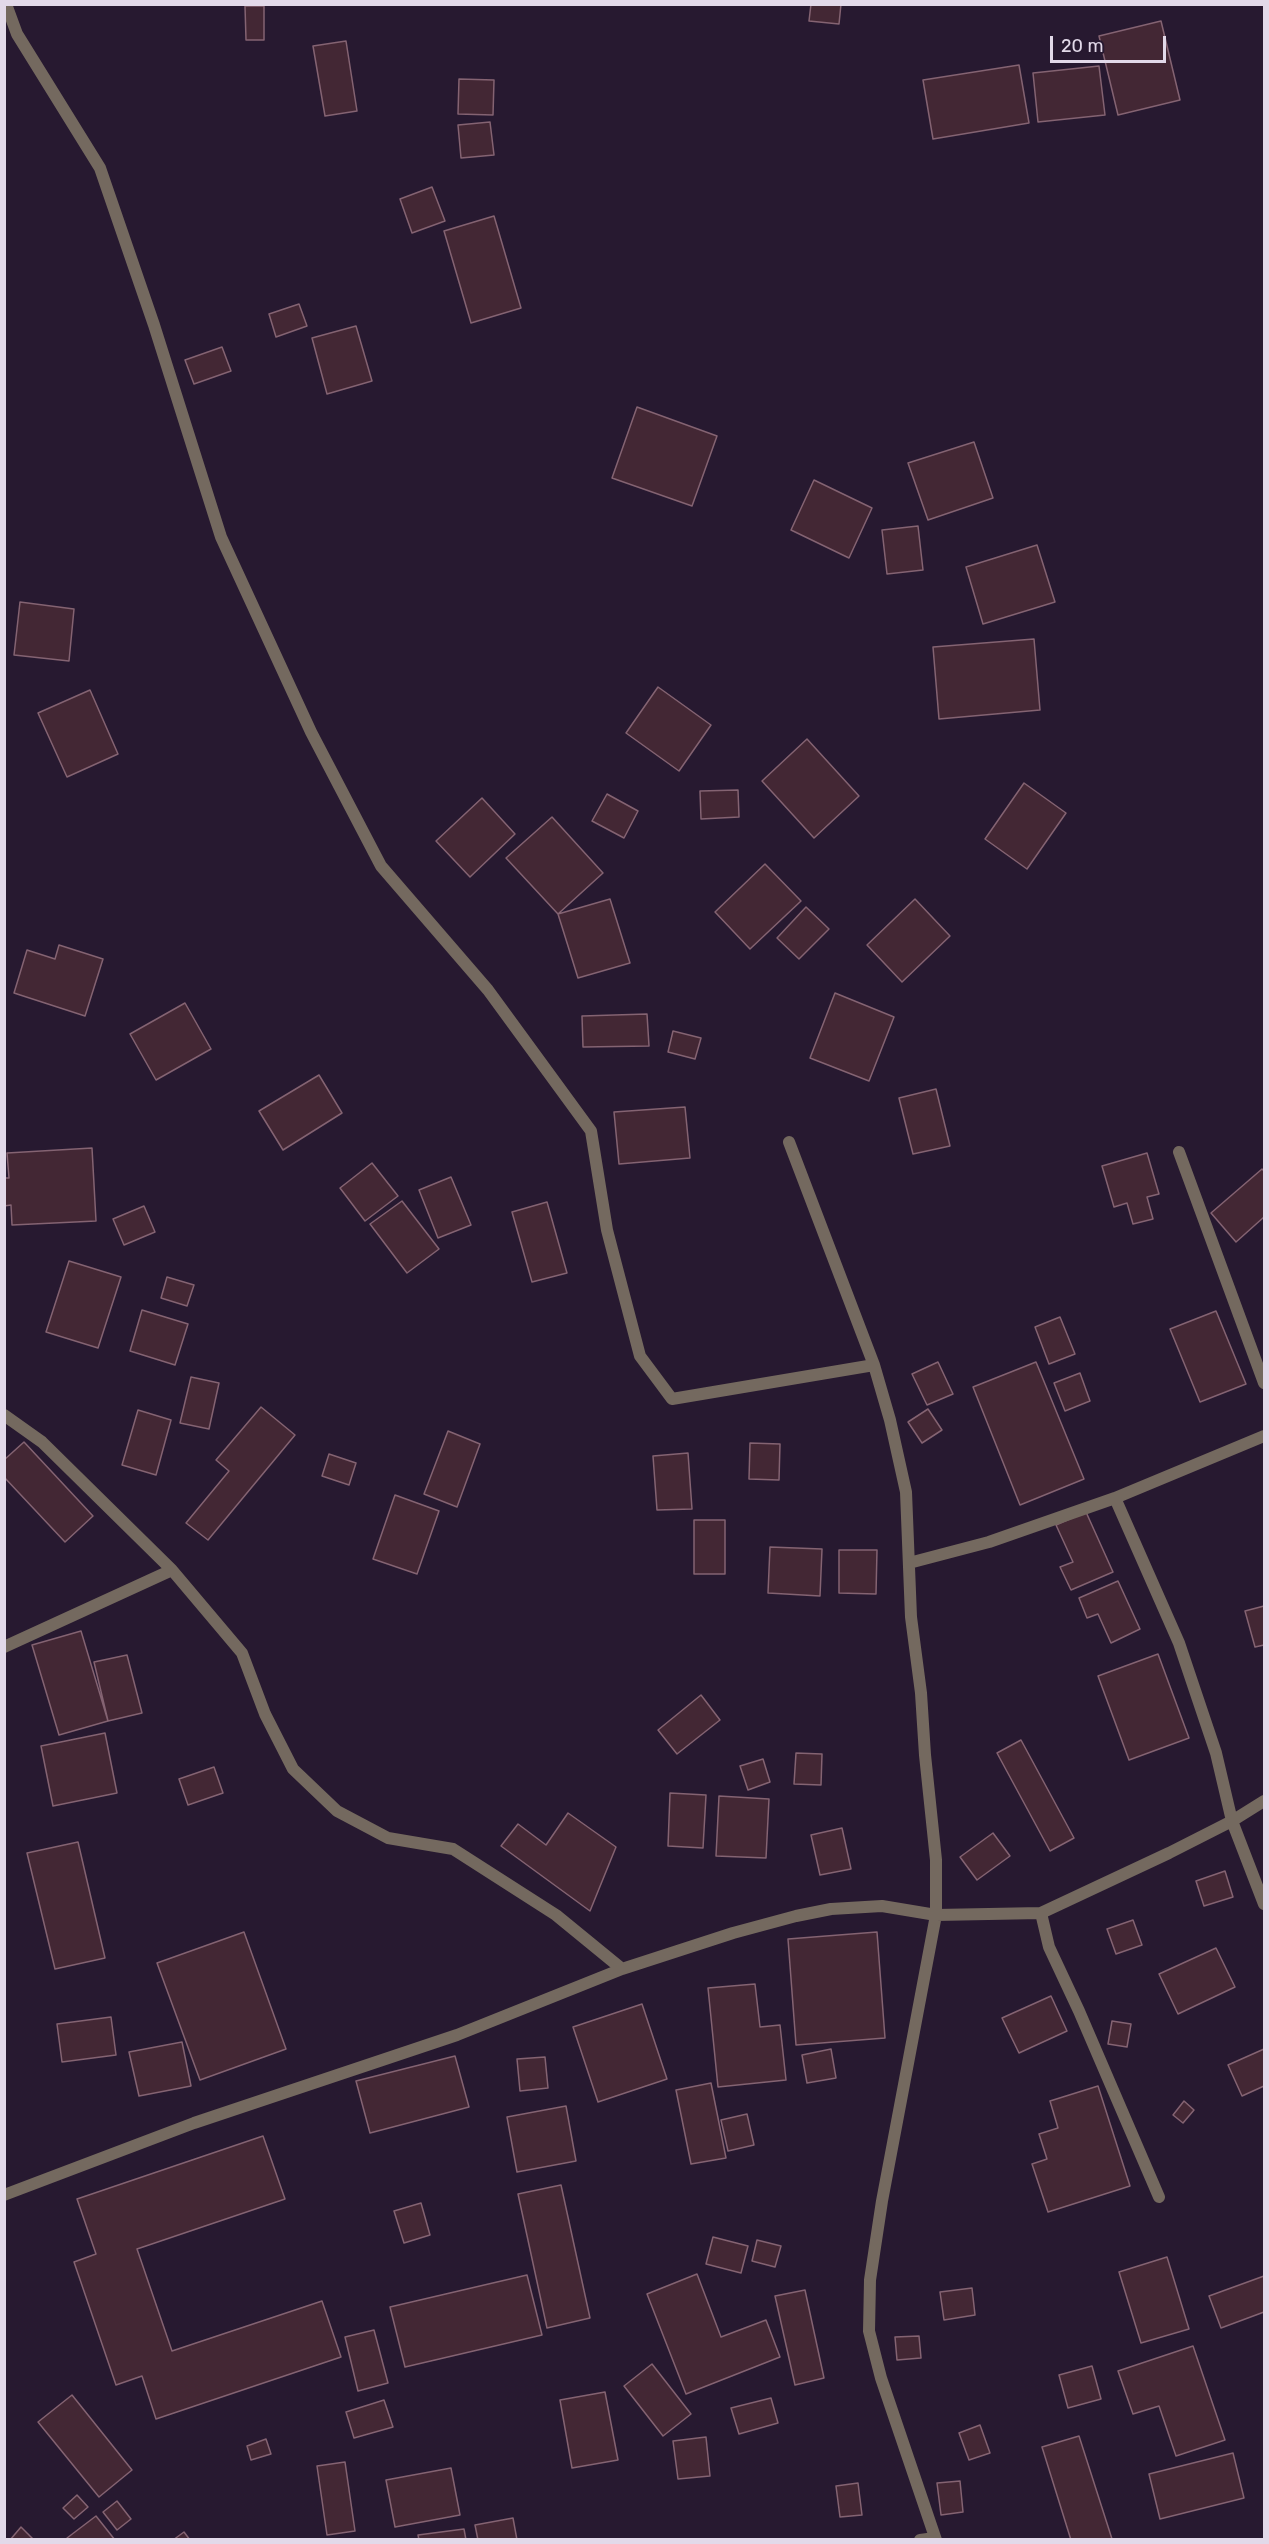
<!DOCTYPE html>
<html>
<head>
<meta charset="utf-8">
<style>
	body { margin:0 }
	#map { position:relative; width:1269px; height:2544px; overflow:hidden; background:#271930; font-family:Rubik,sans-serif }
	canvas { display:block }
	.frame { position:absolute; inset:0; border:6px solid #e2d9e9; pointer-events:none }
	.scale { position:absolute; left:1050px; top:36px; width:116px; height:27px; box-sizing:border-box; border:3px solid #e2d9e9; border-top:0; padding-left:8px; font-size:18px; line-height:21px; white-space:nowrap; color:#e2d9e9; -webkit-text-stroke:4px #271930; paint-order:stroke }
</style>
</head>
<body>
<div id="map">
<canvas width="1269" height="2544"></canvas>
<div class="frame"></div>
<div class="scale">20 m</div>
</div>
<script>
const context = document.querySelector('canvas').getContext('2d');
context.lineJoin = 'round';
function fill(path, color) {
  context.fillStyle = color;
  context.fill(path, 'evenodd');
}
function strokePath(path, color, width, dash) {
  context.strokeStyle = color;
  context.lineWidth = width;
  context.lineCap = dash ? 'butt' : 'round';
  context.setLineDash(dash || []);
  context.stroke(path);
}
const building = new Path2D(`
	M811 4H841L839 24 809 21Z
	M245 6H264V40H246Z
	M1161 21 1180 100 1118 115 1099 36Z
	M346 41 357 111 325 116 313 46Z
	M1019 65 1029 123 933 139 923 80Z
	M1099 66 1105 115 1038 122 1033 73Z
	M459 79 494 80 493 115 458 114Z
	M490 122 494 155 461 158 458 125Z
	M432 187 445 221 412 233 400 199Z
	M494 216 521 308 471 323 444 231Z
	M299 304 307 326 276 337 269 314Z
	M356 326 372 381 327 394 312 338Z
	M222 347 231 371 194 384 185 360Z
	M637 407 717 436 692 506 612 478Z
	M974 442 993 498 928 520 908 463Z
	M814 480 872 508 849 558 791 530Z
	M918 526 923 570 887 574 882 530Z
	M1037 545 1055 602 983 624 966 567Z
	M20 602 74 609 69 661 14 655Z
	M1034 639 1040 710 939 719 933 647Z
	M658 687 711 725 679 771 626 733Z
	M90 690 118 754 67 777 38 713Z
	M807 739 859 796 814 838 762 781Z
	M1024 783 1066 813 1027 869 985 839Z
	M738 790 739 817 701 819 700 791Z
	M607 794 638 811 624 838 592 821Z
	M482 798 515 834 470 877 436 841Z
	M552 817 603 873 558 914 506 858Z
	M765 864 801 901 750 949 715 912Z
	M610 899 630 963 578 978 558 914Z
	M915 899 950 936 902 982 867 945Z
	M806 907 829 929 799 959 777 938Z
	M59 945 103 959 85 1016 14 993 27 950 55 959Z
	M835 993 894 1017 869 1081 810 1058Z
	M185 1003 211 1049 156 1080 130 1034Z
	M647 1014 649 1046 583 1047 582 1016Z
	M673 1031 701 1038 695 1059 668 1052Z
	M319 1075 342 1113 283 1150 259 1111Z
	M936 1089 950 1146 913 1154 899 1098Z
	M685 1107 690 1158 619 1164 614 1112Z
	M92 1148 96 1221 12 1225 11 1205 4 1206V1178H9L7 1153Z
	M1147 1153 1159 1194 1147 1197 1153 1219 1133 1224 1127 1203 1114 1207 1102 1166Z
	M372 1163 398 1196 365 1221 340 1188Z
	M1262 1169 1264 1171V1217L1236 1242 1211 1213Z
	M451 1177 471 1225 438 1238 419 1190Z
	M402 1201 439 1249 407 1273 370 1224Z
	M547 1202 567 1273 532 1282 512 1212Z
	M144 1206 155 1232 124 1245 113 1219Z
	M69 1261 121 1277 98 1348 46 1332Z
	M167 1277 194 1285 187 1306 161 1298Z
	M142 1310 188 1324 175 1365 130 1351Z
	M1216 1311 1246 1384 1200 1402 1170 1329Z
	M1060 1317 1075 1354 1049 1364 1035 1327Z
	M938 1362 953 1394 927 1405 912 1374Z
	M1036 1362 1084 1479 1020 1505 973 1387Z
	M1080 1373 1090 1401 1065 1411 1054 1383Z
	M191 1377 219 1383 209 1429 180 1423Z
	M261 1407 295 1435 208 1540 186 1523 229 1471 216 1460Z
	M928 1409 942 1430 922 1443 908 1422Z
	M138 1410 171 1420 156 1475 122 1465Z
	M448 1431 480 1444 457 1507 424 1494Z
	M24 1442 93 1516 65 1542 4 1477V1460Z
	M750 1443 780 1444 779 1480 749 1479Z
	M688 1453 692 1509 657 1510 653 1456Z
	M329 1454 356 1463 349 1485 322 1476Z
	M395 1495 439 1511 417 1574 373 1559Z
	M1086 1512 1113 1572 1071 1590 1060 1567 1073 1562 1056 1525Z
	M694 1520H725V1574H694Z
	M770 1547 822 1549 820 1596 768 1593Z
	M839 1550H877L876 1594 839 1593Z
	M1118 1581 1140 1629 1111 1643 1098 1614 1087 1618 1079 1598Z
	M1264 1606V1645L1255 1647 1245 1611Z
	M81 1631 108 1721 59 1735 32 1645Z
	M1158 1654 1189 1738 1129 1760 1098 1676Z
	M127 1655 142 1713 108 1721 94 1662Z
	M701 1695 720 1720 677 1754 658 1730Z
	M105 1733 117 1793 53 1806 41 1746Z
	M1021 1740 1074 1838 1050 1851 997 1753Z
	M796 1753 822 1754 821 1785 794 1784Z
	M763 1759 770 1782 748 1790 740 1766Z
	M214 1767 223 1793 188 1805 179 1779Z
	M670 1793 706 1795 703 1848 668 1846Z
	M719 1796 769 1799 766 1858 716 1856Z
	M568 1813 616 1847 590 1911 501 1846 518 1824 546 1845Z
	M842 1828 851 1869 820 1875 811 1835Z
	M993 1833 1010 1856 977 1880 960 1857Z
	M78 1842 105 1958 55 1969 27 1853Z
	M1225 1871 1233 1897 1204 1906 1196 1881Z
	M1133 1920 1142 1945 1116 1954 1107 1929Z
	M244 1932 286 2049 200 2080 157 1963Z
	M877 1932 885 2038 796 2045 788 1939Z
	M1216 1948 1235 1987 1178 2014 1159 1974Z
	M755 1984 760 2027 780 2025 786 2080 718 2087 708 1988Z
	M1051 1996 1067 2031 1019 2053 1002 2018Z
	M642 2004 667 2079 598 2102 573 2027Z
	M111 2017 116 2055 62 2062 57 2024Z
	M1112 2021 1131 2024 1127 2047 1108 2044Z
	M182 2042 191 2086 139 2096 129 2052Z
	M831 2049 836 2078 807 2083 802 2055Z
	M1264 2049V2086L1242 2096 1228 2065Z
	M455 2056 469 2107 370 2133 356 2081Z
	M545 2057 548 2088 520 2091 517 2059Z
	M711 2083 726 2158 691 2164 676 2090Z
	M1098 2086 1130 2186 1048 2212 1032 2164 1047 2159 1039 2134 1058 2128 1050 2101Z
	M1184 2101 1194 2110 1183 2123 1173 2115Z
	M566 2106 576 2161 517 2172 507 2117Z
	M747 2114 754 2145 728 2151 721 2120Z
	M263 2136 285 2199 137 2249 172 2351 322 2301 341 2357 156 2419 142 2376 116 2385 74 2262 96 2254 77 2199Z
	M561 2185 590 2318 547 2328 518 2194Z
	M421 2203 430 2235 404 2243 394 2211Z
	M713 2237 748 2246 741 2273 706 2264Z
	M757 2240 781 2246 775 2267 752 2261Z
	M1167 2257 1189 2329 1141 2343 1119 2272Z
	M697 2274 721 2337 766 2320 780 2357 686 2394 647 2294Z
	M527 2275 542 2335 405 2367 390 2307Z
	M1264 2276V2312L1221 2328 1209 2296Z
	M972 2288 975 2315 944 2320 940 2292Z
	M805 2290 824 2378 795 2385 775 2296Z
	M374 2330 388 2383 358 2391 345 2337Z
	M919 2336 921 2358 897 2360 895 2337Z
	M1193 2346 1225 2440 1176 2456 1159 2406 1133 2414 1118 2371Z
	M652 2364 691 2414 663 2436 624 2386Z
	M1092 2366 1101 2399 1068 2408 1059 2375Z
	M605 2392 618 2460 572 2468 560 2400Z
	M72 2395 132 2470 99 2497 38 2422Z
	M771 2398 778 2423 739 2434 731 2408Z
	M384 2400 393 2427 354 2438 346 2412Z
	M980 2425 990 2453 969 2460 959 2433Z
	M1079 2436 1112 2539 1109 2540H1071L1042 2447Z
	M706 2437 710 2476 678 2479 673 2441Z
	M266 2439 271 2454 251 2460 247 2446Z
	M1233 2453 1244 2498 1160 2519 1149 2474Z
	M345 2462 355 2531 327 2535 317 2466Z
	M451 2468 460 2515 395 2527 386 2480Z
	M960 2481 963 2512 941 2515 937 2483Z
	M858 2483 862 2515 840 2517 836 2486Z
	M77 2495 88 2507 74 2519 63 2508Z
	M117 2501 131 2519 117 2530 103 2512Z
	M96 2516 115 2540H68L67 2538Z
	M513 2518 517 2540H478L475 2525Z
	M21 2527 34 2540H10Z
	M464 2529 466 2540H419L418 2535Z
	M184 2532 190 2540H173Z`);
const street = new Path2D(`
	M6 4 17 34 100 168 154 325 221 537 311 732 381 866 488 990 591 1131 607 1230 640 1356 672 1399 874 1365
	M789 1142 874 1365 890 1420 906 1492 911 1617 921 1693 925 1755 936 1860V1915L882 2201 870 2280 869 2331 881 2378 936 2540
	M1179 1152 1264 1383
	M4 1415 42 1442 172 1570 242 1653 265 1714 293 1769 337 1811 388 1838 453 1849 556 1915 622 1969
	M1115 1498 1179 1643 1216 1753 1232 1821 1264 1904
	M909 1563 989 1542 1115 1498 1264 1436
	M4 1647 172 1570
	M1041 1913 1049 1947 1079 2011 1159 2197
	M4 2195 194 2123 457 2035 622 1969 733 1933 796 1916 831 1909 882 1906 936 1915 1041 1913 1169 1853 1232 1821 1264 1801
	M920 2540 935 2538`);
fill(building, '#432734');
strokePath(building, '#846372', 1.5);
strokePath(street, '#74695f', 12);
</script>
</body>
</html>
